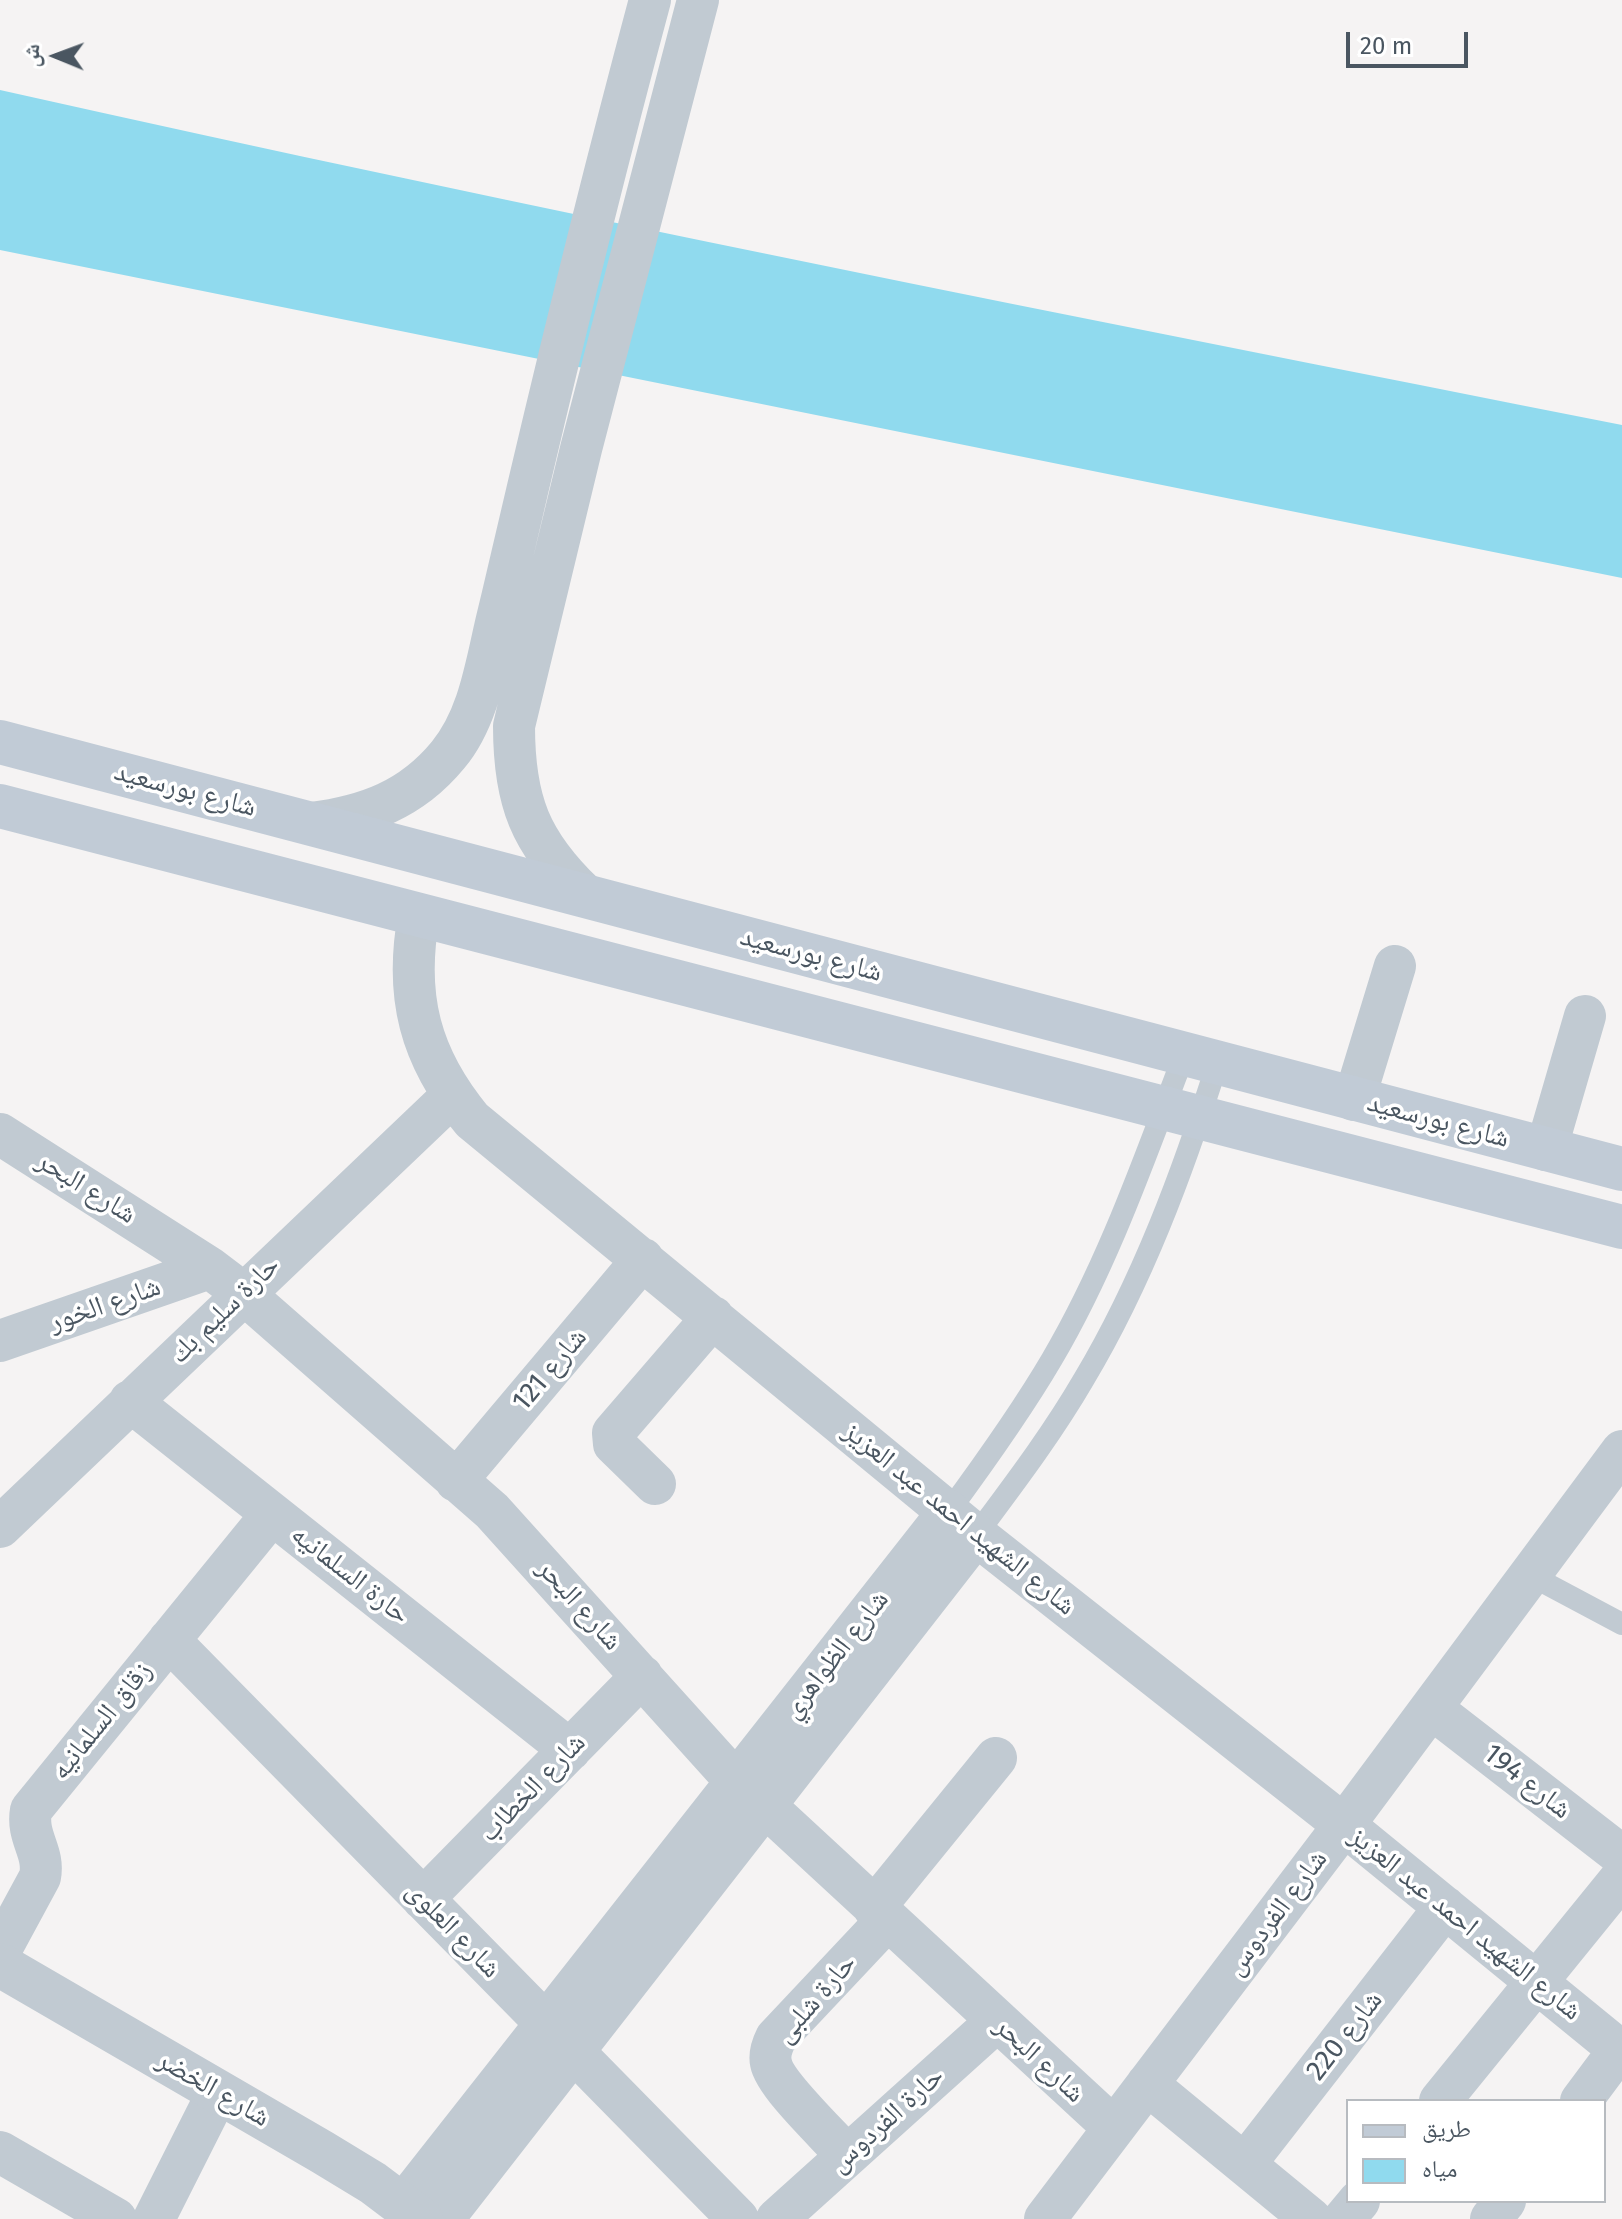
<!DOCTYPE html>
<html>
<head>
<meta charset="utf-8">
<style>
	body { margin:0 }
	#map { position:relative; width:1622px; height:2219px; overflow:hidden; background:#f5f3f3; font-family:"Fira Sans","Noto Naskh Arabic",sans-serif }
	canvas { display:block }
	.legend { position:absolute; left:1346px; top:2099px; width:260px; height:104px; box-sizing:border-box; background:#fff; border:2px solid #b7bbc0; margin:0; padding:10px 14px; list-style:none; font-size:24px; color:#4a5661 }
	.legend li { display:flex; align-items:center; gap:16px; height:40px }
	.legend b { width:40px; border:2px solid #b7bbc0 }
	.north { position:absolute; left:16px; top:16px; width:80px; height:80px; -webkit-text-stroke:6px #fff; paint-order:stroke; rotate:271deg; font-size:22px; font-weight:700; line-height:32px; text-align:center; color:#4a5661 }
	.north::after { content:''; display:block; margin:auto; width:28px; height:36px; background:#4a5661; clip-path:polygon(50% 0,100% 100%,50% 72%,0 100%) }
	.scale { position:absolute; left:1346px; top:32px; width:122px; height:36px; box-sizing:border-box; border:4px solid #4a5661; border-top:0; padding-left:10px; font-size:24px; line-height:28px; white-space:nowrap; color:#4a5661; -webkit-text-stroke:6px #fff; paint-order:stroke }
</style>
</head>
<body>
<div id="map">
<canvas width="1622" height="2219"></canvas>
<ul class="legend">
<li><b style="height:10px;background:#c1cbd6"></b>طريق</li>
<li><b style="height:22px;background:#90daee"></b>مياه</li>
</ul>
<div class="north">ش</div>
<div class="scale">20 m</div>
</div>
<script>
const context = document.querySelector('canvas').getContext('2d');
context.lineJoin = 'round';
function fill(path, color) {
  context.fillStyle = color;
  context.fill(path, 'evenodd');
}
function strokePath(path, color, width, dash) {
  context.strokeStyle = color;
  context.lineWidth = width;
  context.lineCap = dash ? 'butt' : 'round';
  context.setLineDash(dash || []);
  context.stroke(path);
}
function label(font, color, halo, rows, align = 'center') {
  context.font = font + ' "Fira Sans","Noto Naskh Arabic",sans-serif';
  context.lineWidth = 7;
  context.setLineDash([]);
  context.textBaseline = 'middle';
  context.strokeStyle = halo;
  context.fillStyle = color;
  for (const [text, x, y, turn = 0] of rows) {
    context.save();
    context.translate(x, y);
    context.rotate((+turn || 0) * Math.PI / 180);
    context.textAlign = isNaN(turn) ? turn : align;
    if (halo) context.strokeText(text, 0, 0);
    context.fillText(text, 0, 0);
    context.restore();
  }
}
const water = new Path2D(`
	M0 90C539 211 1080 318 1622 425V578L0 250Z`);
const service = new Path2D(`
	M949 1511C985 1462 1021 1412 1052 1359 1108 1264 1145 1157 1184 1055
	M976 1535C1014 1484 1052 1434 1084 1379 1142 1282 1183 1172 1217 1064
	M1530 1575 1622 1624`);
const minor = new Path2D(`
	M311 823C366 816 411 800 448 755 479 718 486 665 497 619 508 574 518 529 529 483 567 322 607 160 650 0
	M584 894C530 842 514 801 514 726L581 449 698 0
	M419 915C404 996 420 1057 472 1120L976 1535 1344 1825 1622 2052
	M1354 1100 1395 966
	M0 1134 210 1268 243 1293 492 1511 722 1766 1114 2128
	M1546 1150 1585 1016
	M0 1341 210 1268
	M130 1401 570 1750
	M456 1481 643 1259
	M655 1484 614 1444 613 1433 713 1317
	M0 1527 452 1096
	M169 1640 738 2219
	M1431 1708 1622 1856
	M423 1899 642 1676
	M874 1908 996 1758
	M0 1951 40 1877C45 1851 26 1838 31 1810L272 1514
	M1147 2084 1311 2219
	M1440 2101 1622 1877
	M1581 2101 1619 2050
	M0 2152 116 2219
	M847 2156C830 2136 775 2085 771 2063 769 2054 772 2046 776 2038L887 1920
	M1245 2164 1445 1907
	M403 2205 949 1511
	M154 2219 218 2092
	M443 2219 976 1535
	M777 2219 997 2021
	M1045 2219 1344 1825 1622 1451
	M1344 2219 1359 2201
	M1491 2219 1505 2201`);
const tertiary = new Path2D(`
	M0 1965 322 2152 373 2183 421 2219`);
const secondary = new Path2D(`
	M0 742 1622 1169
	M0 806 1622 1227`);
const streetNames = [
	["شارع بورسعيد",185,790,15],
	["شارع بورسعيد",811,955,15],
	["شارع بورسعيد",1438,1121,15],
	["شارع البحر",86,1188,32],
	["شارع الخور",105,1305,-19],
	["حارة سليم بك",225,1310,-44],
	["شارع 121",550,1370,-50],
	["شارع الشهيد احمد عبد العزيز",959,1519,39],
	["حارة السلمانيه",350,1575,38],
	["شارع البحر",579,1605,48],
	["شارع الظواهري",836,1655,-52],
	["زقاق السلمانيه",102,1721,-51],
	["شارع 194",1527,1782,38],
	["شارع الخطاب",533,1788,-46],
	["شارع الفردوس",1277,1913,-53],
	["شارع الشهيد احمد عبد العزيز",1465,1924,39],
	["شارع العلوى",453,1930,46],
	["حارة شلبى",816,1999,-49],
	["شارع 220",1345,2036,-52],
	["شارع البحر",1039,2060,43],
	["شارع الخضر",213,2089,30],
	["حارة الفردوس",887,2120,-42]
];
fill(water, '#90daee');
strokePath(service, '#c1cad2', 22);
strokePath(minor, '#c1cad2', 42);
strokePath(tertiary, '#c1cad2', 44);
strokePath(secondary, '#c1cbd6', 44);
label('28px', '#4a5661', '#fff', streetNames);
</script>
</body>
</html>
